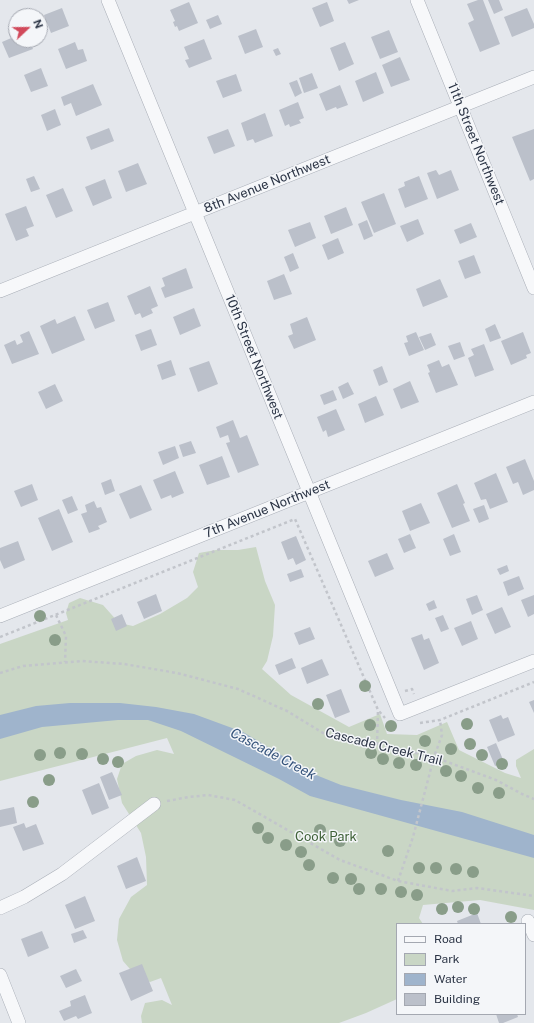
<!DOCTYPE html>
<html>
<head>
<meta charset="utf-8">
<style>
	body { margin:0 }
	#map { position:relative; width:534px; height:1023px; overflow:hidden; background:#e4e7ec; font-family:"Public Sans",sans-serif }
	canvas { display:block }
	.legend { position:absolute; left:396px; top:923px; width:130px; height:92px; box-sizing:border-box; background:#f4f6f9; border:1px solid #a4a8b1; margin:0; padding:5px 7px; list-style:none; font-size:12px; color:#2b3445 }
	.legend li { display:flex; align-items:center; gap:8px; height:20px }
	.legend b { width:20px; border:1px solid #a4a8b1 }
	.north { position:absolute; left:8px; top:8px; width:40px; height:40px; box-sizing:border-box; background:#f4f6f9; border:1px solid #a4a8b1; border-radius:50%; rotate:68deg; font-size:11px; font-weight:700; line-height:16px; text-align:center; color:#2b3445 }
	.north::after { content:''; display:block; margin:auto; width:14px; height:18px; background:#d1495b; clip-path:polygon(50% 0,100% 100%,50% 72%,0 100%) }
</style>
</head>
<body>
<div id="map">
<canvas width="534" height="1023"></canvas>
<ul class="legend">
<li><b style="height:5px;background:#f7f8fa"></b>Road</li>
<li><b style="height:11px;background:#c9d6c5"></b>Park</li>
<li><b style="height:11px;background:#9fb4cc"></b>Water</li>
<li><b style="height:11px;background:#bbc0ca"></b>Building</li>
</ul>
<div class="north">N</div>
</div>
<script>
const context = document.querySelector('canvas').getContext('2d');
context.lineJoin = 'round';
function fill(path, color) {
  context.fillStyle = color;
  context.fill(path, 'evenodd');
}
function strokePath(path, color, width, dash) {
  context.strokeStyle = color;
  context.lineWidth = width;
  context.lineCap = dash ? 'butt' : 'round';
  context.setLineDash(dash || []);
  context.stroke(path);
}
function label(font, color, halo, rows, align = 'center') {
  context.font = font + ' "Public Sans",sans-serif';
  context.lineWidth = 3;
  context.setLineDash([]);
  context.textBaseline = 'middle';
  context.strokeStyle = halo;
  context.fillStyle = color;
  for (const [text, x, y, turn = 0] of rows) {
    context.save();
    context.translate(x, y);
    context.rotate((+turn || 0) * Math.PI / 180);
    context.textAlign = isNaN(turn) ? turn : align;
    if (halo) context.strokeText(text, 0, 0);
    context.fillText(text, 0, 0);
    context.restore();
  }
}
const green = new Path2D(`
	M256 547 265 581 275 605 273 636 267 661 262 669 291 695 349 727 380 714 387 734 417 735 447 722 459 750 505 773 521 778 516 766V760L534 749V910L480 900 423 905 419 918 423 924H397V999L366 1013 339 1023H142L141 1016 145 1003 162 1000 172 1005 161 978 150 982 136 976 123 961 117 940 119 919 131 897 147 885 146 857 141 833 122 803 117 779 122 764 136 756 157 750 174 754 167 738 0 781V644L68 620 66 613 69 603 80 598 103 605 119 623 133 626 160 614 187 598 198 587 193 572 199 553 216 550H238Z`);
const water = new Path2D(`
	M70 703H120L156 707 194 714 243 732 311 773 341 785 401 800 462 812 534 835V858L310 796 279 779 181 731 148 720H118L42 727 0 739V715L36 706Z`);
const building = new Path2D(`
	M347 0H359L349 4Z
	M478 0H483L500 44 480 52 468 23 474 20 467 4Z
	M488 0H499L503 10 494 14Z
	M189 2 198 23 179 31 177 26 175 27 173 22 175 21 170 10Z
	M327 2 334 21 320 27 312 8Z
	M62 8 69 26 51 33 44 15Z
	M527 8 534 24V28L512 37 504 17Z
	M218 15 222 24 210 29 206 20Z
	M256 29 263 47 245 54 238 36Z
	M389 30 398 52 380 59 371 37Z
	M16 36V40H29L33 49 9 58 2 42Z
	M204 39 212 59 189 68 185 60 189 59 184 47Z
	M75 42 78 50 83 49 87 61 66 69 58 49Z
	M345 42 354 64 339 71 330 48Z
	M278 48 281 54 276 56 273 50Z
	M400 57 410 80 391 87 382 65Z
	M41 68 48 86 31 92 24 75Z
	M376 72 384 93 363 102 355 81Z
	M312 73 318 88 304 93 299 78Z
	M236 74 242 91 223 98 216 81Z
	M297 80 302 93 295 97 289 83Z
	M93 84 102 105 76 116 71 103 64 106 61 97Z
	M340 85 348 105 337 109 336 107 326 111 319 94Z
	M298 102 304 118 299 120 301 123 290 127 289 124 285 126 279 110Z
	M55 109 61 125 47 131 41 115Z
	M265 113 273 136 255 143 253 139 247 141 241 123Z
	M109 128 114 141 91 150 86 137Z
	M228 129 235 146 214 154 207 137Z
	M534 129V179L530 181 512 137Z
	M138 163 147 184 126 192 118 171Z
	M436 170 439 175 451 170 459 190 437 199 427 173Z
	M34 176 40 189 31 192 26 179Z
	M419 176 428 199 405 208 398 189 405 186 404 182Z
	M105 179 112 198 93 206 85 187Z
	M63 188 73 211 56 218 46 195Z
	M384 193 396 224 374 233 361 202Z
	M26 206 34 226 26 229 29 236 16 241 5 214Z
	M346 207 353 225 331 234 324 216Z
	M418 219 424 234 407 242 400 226Z
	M367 220 373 236 364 240 358 224Z
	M310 222 316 238 295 247 288 230Z
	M471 223 477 237 460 244 454 230Z
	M338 238 344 253 328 260 322 245Z
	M293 253 299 268 290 272 284 257Z
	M474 255 481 273 465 279 458 261Z
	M186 268 193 288 165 298 161 288 165 286 162 278Z
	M284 274 292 294 274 300 267 281Z
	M440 279 448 297 423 307 416 289Z
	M150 286 158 306 151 309 153 313 142 318 140 313 135 315 127 296Z
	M108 302 115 321 95 329 87 310Z
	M194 308 201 326 180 335 173 317Z
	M75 316 85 340 52 354 40 326 55 319 57 324Z
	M307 317 316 340 294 349 288 336 293 334 290 324Z
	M495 324 501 338 490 342 485 329Z
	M151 329 157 345 141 351 135 335Z
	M29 331 39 354 12 364 4 345 15 340 17 345 23 342 20 335Z
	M416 332 424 350 409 356 404 343 408 342 406 336Z
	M523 332 531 353 526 355 527 358 511 365 501 341Z
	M431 333 436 345 425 350 419 337Z
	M460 342 465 356 454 360 448 346Z
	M484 344 494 370 475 377 468 358 474 355 471 349Z
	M171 360 176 375 162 380 157 365Z
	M439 360 442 367 449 364 458 385 436 393 428 373 430 372 427 365Z
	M209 361 218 384 198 392 189 368Z
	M382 366 388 382 379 386 373 370Z
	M410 381 419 402 401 409 393 389Z
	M348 382 354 394 343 399 338 387Z
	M55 384 63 401 46 409 38 392Z
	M333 390 337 400 324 405 320 395Z
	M376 396 384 415 365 423 358 404Z
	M336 409 345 430 328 437 326 430 323 432 317 417Z
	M233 420 240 438 247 435 259 465 238 473 226 443 230 442 228 435 220 438 216 427Z
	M191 441 196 453 183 457 179 445Z
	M175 446 179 458 163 465 158 452Z
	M222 456 230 477 207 485 199 465Z
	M525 459 534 481V490L523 495 518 482 513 484 506 467Z
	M175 471 184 493 172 498 171 495 161 499 153 480Z
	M496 473 508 502 490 509 486 499 481 500 474 483Z
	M111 479 115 491 105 495 101 483Z
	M32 484 38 500 21 507 14 491Z
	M457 484 465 503 463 504 470 521 452 528 437 493Z
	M141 485 152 510 130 519 119 494Z
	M72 496 78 510 68 514 62 500Z
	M94 501 97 508 101 507 107 522 98 526 100 529 89 533 81 514 87 512 85 505Z
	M421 503 430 523 410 531 402 511Z
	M484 505 489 519 479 523 473 509Z
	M59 509 73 542 52 551 38 518Z
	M410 534 416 548 404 553 398 539Z
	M454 534 461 552 450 556 443 539Z
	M296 536 306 560 296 565 293 558 288 560 281 542Z
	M18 541 25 560 4 569 0 560V548Z
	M387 553 394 569 375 577 368 561Z
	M507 565 509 571 500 575 497 569Z
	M301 569 304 577 290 582 287 574Z
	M519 576 524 589 508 596 503 582Z
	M156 594 162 611 144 619 137 602Z
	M477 595 483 610 472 615 466 599Z
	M534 595V614L528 617 521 600Z
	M434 600 437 608 429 611 426 604Z
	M502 607 511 627 495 634 486 614Z
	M122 614 127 626 116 631 111 619Z
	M443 615 449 629 441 632 435 618Z
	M471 621 478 639 462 646 454 628Z
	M310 627 315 639 299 645 294 633Z
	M422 634 424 640 429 638 439 663 424 670 411 638Z
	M292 658 296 668 279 675 275 665Z
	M322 659 329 675 307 684 301 668Z
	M341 689 350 712 335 718 326 695Z
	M534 700V713L529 702Z
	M501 715 503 719 508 717 515 735 498 742 489 720Z
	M496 743 504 762 495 766 487 747Z
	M112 772 122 795 109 800 100 777Z
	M99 783 109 808 92 815 82 790Z
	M14 807 17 823 0 827V810Z
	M24 823 26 828 36 824 44 844 23 851 13 827Z
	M137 857 146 881 126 889 117 866Z
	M85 896 95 921 75 929 65 905Z
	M477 913 481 924H458L457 921Z
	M83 930 87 938 74 943 71 934Z
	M42 931 49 948 28 957 21 939Z
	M142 964 153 991 131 1001 119 973Z
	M76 969 82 981 66 988 60 976Z
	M85 995 92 1013 78 1019 76 1016 64 1021 59 1011 71 1006 70 1001Z
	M496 1014H517L518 1017 503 1023H499Z`);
const path = new Path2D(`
	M56 615 66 636 65 662
	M0 637 295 519 378 710 385 718
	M0 673 23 666 82 661 124 664 177 673 238 689 287 711 323 733 434 757 496 780 522 794 534 799
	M405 691 412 689 414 694
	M420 723 440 720 534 682
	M377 745 378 710
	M167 801 189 797 208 795 235 800 340 860 398 881 452 891 477 888 534 896
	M398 881 413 837 434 757 442 735 440 720`);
const street = new Path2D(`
	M108 0 400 714 534 661
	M417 0 534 288
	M0 291 534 77
	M0 616 534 402
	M0 908 24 897 62 874 154 804
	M528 921 534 935
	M0 975 19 1023`);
const trees = [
	[40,616],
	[55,640],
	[365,686],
	[318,704],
	[467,724],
	[370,725],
	[391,726],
	[425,741],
	[470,744],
	[451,749],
	[60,753],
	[371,753],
	[82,754],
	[40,755],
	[482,755],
	[103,759],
	[383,759],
	[118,762],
	[399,763],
	[502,764],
	[416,765],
	[446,771],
	[461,776],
	[49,780],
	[478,788],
	[499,793],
	[33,802],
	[258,828],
	[320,830],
	[268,838],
	[340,841],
	[286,845],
	[388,851],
	[301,852],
	[309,865],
	[419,868],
	[436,868],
	[456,869],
	[473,872],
	[333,878],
	[351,879],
	[359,889],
	[381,889],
	[401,892],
	[417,895],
	[458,907],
	[442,909],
	[474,909],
	[511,917]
];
const streetNames = [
	["11th Street Northwest",476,144,68],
	["8th Avenue Northwest",267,184,-22],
	["10th Street Northwest",254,357,68],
	["7th Avenue Northwest",267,509,-22],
	["Cascade Creek Trail",384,747,14]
];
const parkNames = [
	["Cook Park",326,837]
];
const waterNames = [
	["Cascade Creek",273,754,28]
];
fill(green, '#c9d6c5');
fill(water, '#9fb4cc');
fill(building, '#bbc0ca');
strokePath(street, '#a9aeb7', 14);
strokePath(path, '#c2c5cb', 2.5, [3, 3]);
strokePath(street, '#f7f8fa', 13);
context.fillStyle = '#899d89';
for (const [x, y] of trees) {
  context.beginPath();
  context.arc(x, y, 6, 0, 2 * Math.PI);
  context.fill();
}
label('13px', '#2b3445', '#f4f6f9', streetNames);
label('13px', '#3f6138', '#f4f6f9', parkNames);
label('italic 14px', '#34527a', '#f4f6f9', waterNames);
</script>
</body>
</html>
